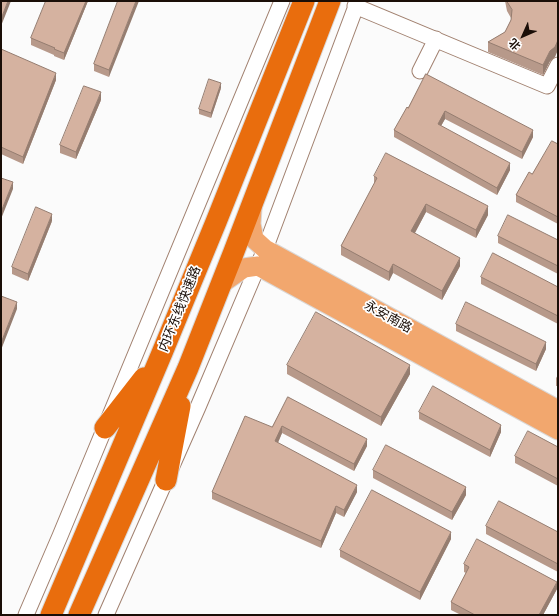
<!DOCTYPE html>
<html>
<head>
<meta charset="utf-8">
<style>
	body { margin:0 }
	#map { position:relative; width:559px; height:616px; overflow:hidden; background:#fbfbfb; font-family:Lora,"Noto Sans SC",serif }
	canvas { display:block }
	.frame { position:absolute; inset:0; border:2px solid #1a0e07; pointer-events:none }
	.north { position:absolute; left:503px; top:16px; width:40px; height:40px; -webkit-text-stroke:3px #fff; paint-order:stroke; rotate:225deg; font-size:11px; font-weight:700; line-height:16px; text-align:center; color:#1a0e07 }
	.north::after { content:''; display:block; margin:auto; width:14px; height:18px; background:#1a0e07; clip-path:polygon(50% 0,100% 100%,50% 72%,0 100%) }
</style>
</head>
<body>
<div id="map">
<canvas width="559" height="616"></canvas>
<div class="frame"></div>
<div class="north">北</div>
</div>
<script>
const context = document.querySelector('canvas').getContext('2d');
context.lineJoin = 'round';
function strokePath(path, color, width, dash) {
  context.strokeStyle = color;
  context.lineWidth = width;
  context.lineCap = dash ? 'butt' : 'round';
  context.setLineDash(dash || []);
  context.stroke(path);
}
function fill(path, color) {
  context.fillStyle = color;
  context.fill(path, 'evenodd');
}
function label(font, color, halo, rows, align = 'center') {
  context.font = font + ' Lora,"Noto Sans SC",serif';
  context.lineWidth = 3.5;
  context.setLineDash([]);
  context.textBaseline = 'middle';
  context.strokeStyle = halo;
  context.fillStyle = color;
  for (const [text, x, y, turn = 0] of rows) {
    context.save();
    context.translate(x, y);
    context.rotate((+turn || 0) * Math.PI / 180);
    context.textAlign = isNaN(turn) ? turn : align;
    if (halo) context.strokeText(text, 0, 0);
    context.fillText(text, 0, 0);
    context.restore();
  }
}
const minor = new Path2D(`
	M355 6 547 86 558 65
	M420 71 436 39
	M26 615 60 536 282 1
	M106 615 198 407 265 249 358 1`);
const major = new Path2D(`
	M252 208 251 224 254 239 265 249 558 410
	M221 284 244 268 258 266 558 430`);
const highway = new Path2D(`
	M105 428 144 378
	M166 480 180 406
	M51 615 162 353 216 222 304 1
	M79 615 188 368 233 254 330 1`);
const wall = new Path2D(`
	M46 1H88L64 60 54 56V55L31 45V38Z
	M118 1 109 77 94 71V64Z
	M505 1H558L555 57 550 61 543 75 488 52V42L505 32 511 20V18L507 11Z
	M1 49 56 80 23 164 1 154Z
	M426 74 533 137 522 159 445 119 441 126 510 170 497 195 394 137V130L408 108Z
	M221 88 211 118 199 114V109Z
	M101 100 76 159 60 153V145Z
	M558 144V224L516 202V195L532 174Z
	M374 176 488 215 476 238 426 212 415 233 460 266 442 300 393 273 389 281 341 255V246L374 185Z
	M52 221 28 281 12 274V267Z
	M498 236 558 240V274L498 243Z
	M481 277 558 287V324L481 284Z
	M456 324 546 349 536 371 456 331Z
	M287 365 410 374 381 426 287 374Z
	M558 375V386H556V378Z
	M288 397 367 446 354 471 282 433 278 443 357 492 344 517 336 513 321 548 212 499V492L272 427Z
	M419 412 501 432 490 457 419 419Z
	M558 447V486L515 463V456Z
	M373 470 466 495 452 520 373 478Z
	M486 526 558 532V572L486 534Z
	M451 539 420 600 340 557V550Z
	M464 564 557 589 543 615H461L451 610V602L466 573 464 572Z`);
const shadedWall = new Path2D(`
	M8 1H11L1 26V19Z
	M86 1H88L64 60V53Z
	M136 1H139L109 77V70Z
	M558 40V50L555 57 550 61 543 75V65L550 51Z
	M56 73V80L23 164V157Z
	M221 83V88L211 118V113Z
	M101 92V100L76 159V152Z
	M445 111V119L438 131V124Z
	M533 130V137L522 159V152Z
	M510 163V170L497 195V188Z
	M13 182V189L1 219V212Z
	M426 204V212L411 240V231Z
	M488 206V215L476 238V230Z
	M52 214V221L28 281V274Z
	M460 258V266L442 300V291Z
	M393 264V273L389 281V272Z
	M17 302V309L1 350V343Z
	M546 342V349L536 371V364Z
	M410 365V374L381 426V417Z
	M501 425V432L490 457V450Z
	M282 426V433L275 449V441Z
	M367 439V446L354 471V464Z
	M357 485V492L344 517V510Z
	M466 487V495L452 520V512Z
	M336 506V513L321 548V541Z
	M451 532V539L420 600V592Z
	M557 582V589L543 615H539Z`);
const building = new Path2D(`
	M1 1H8L1 19Z
	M46 1H86L64 53 54 49 55 48 31 38Z
	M118 1H136L109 70 94 64Z
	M507 1H558V40L555 47 550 51 543 65 488 42 505 32 511 20 512 10Z
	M1 49 56 73 23 157 1 147Z
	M426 74 533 130 522 152 445 111 438 124 510 163 497 188 394 130 407 107 408 108Z
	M209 79 221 83 211 113 199 109Z
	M84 86 101 92 76 152 60 145Z
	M552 141 558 144V217L516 195 529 172 532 174Z
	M386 153 488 206 476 230 426 204 411 231 460 258 442 291 393 264 389 272 341 246 377 178 374 176Z
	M1 178 13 182 1 212Z
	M36 207 52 214 28 274 12 267Z
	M508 215 558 240V266L498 236Z
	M493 253 558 287V316L481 277Z
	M1 296 17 302 1 343Z
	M466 302 546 342 536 364 456 324Z
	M316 312 410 365 381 417 287 365Z
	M433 386 501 425 490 450 419 412Z
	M288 397 367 439 354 464 282 426 275 441 357 485 344 510 336 506 321 541 212 492 245 416 272 427Z
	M528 431 558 447V479L515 456Z
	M386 445 466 487 452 512 373 470Z
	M372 490 451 532 420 592 340 550Z
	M499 501 558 532V564L486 526Z
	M477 539 557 582 539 615H475L451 602 469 567 464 564Z`);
const streetNames = [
	["内环东线快速路",180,309,-68],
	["永安南路",388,317,29]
];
strokePath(minor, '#a1806f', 17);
strokePath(major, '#dad8d7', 21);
strokePath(highway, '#dad8d7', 23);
strokePath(minor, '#fff', 15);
strokePath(major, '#f2a76e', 19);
strokePath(highway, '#e96d0d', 21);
fill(wall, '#b7998a');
fill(shadedWall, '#957d70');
fill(building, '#d5b2a0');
strokePath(building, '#957d70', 1);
label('13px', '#1a0e07', '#fff', streetNames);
</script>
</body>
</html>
